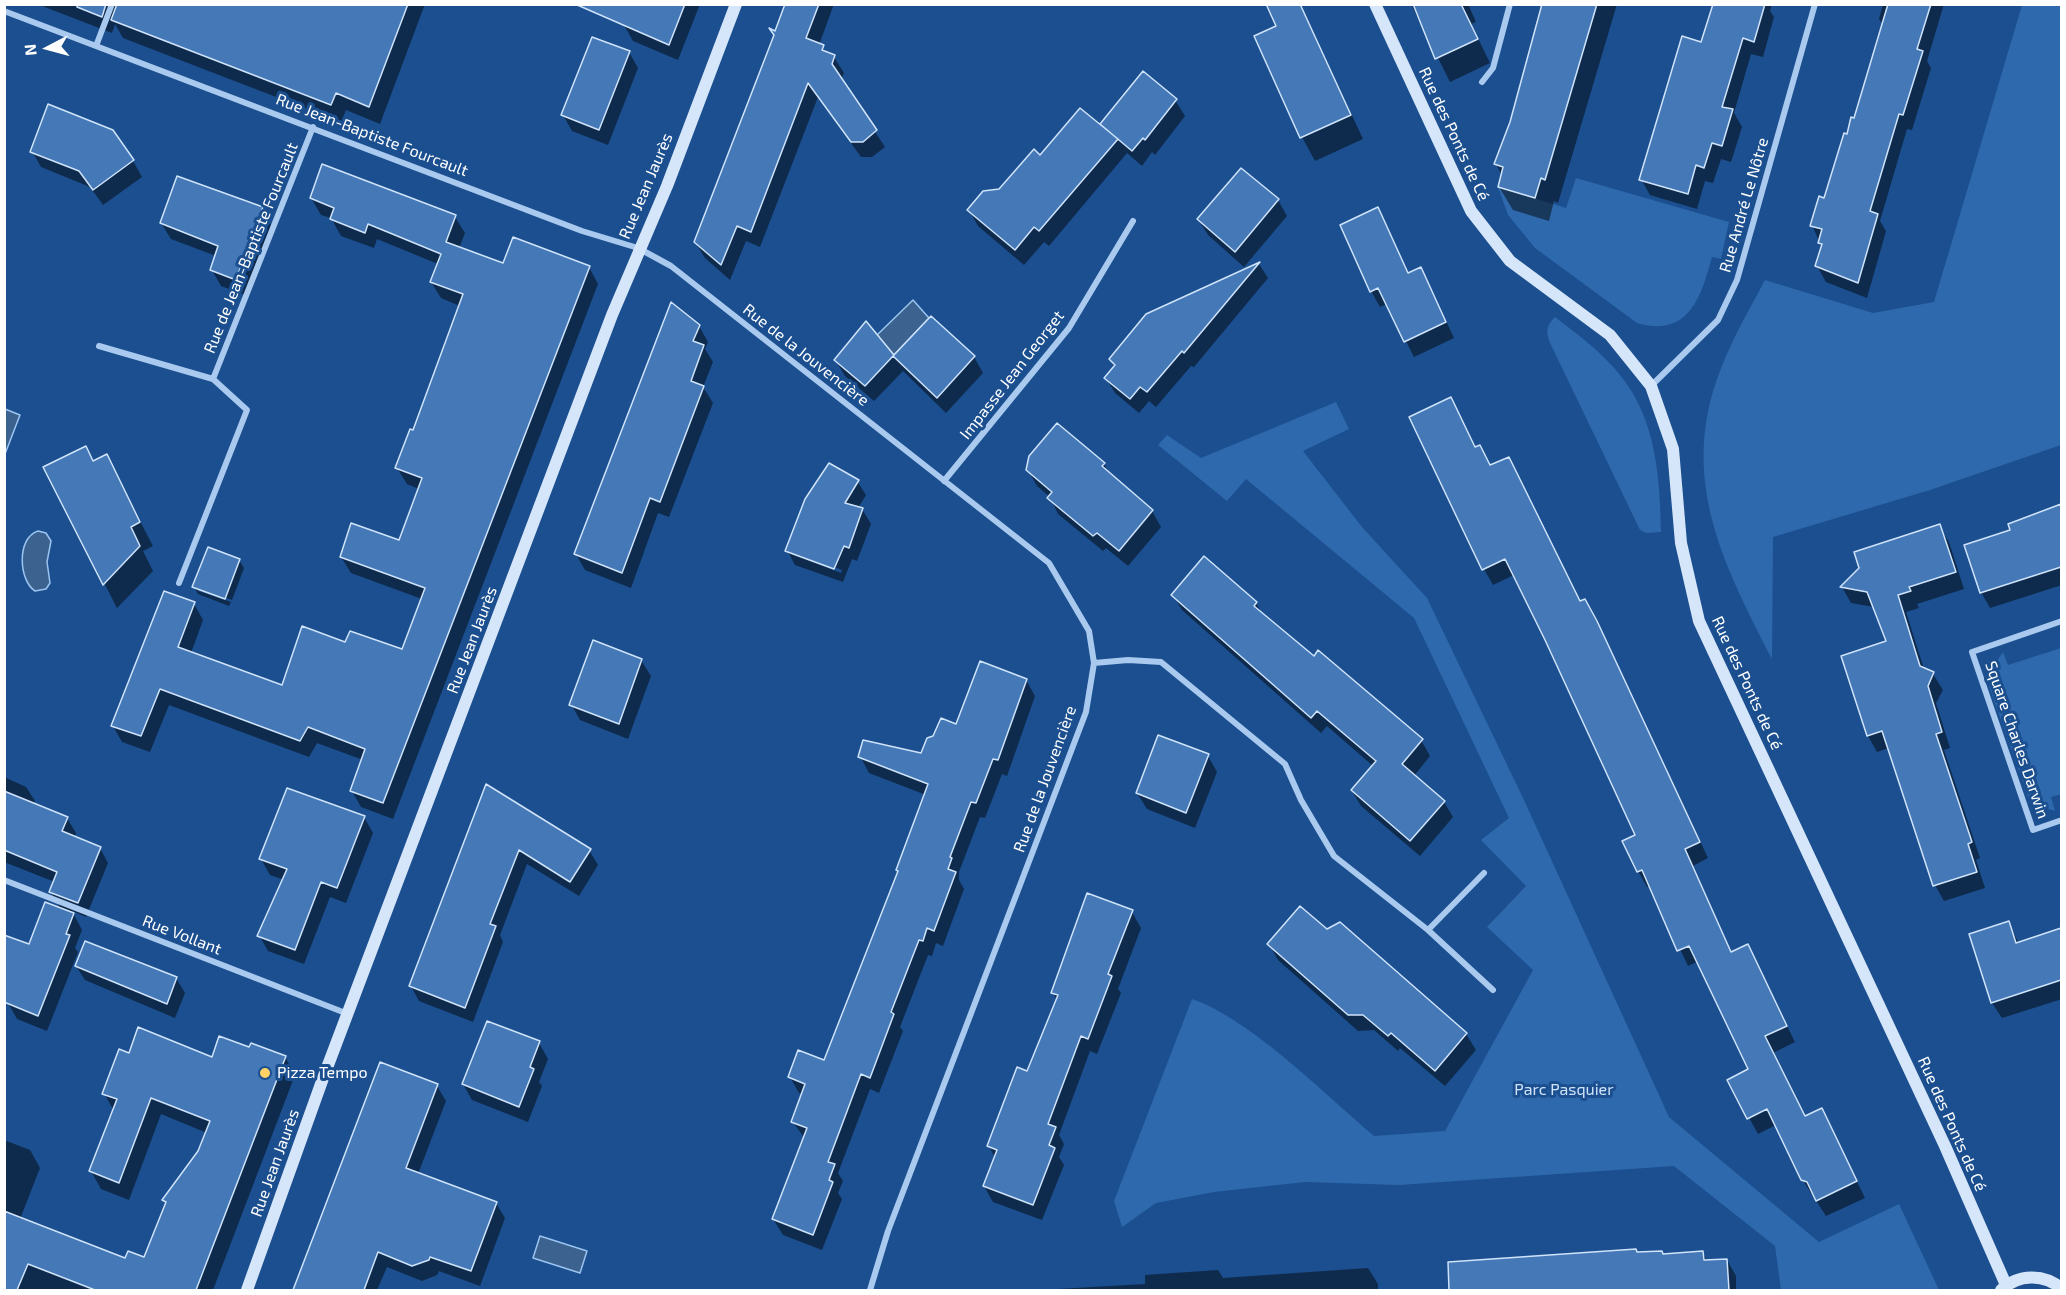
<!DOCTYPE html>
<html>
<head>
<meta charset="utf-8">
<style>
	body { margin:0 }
	#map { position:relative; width:2066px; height:1295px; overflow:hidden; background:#1b4f8f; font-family:"Exo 2",sans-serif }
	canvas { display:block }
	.frame { position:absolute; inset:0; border:6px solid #fff; pointer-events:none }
	.north { position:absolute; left:18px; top:18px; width:60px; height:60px; -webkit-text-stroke:4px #1b4f8f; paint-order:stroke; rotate:264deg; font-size:16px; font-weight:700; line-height:24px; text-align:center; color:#fff }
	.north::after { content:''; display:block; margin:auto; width:21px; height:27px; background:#fff; clip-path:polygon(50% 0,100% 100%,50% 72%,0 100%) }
</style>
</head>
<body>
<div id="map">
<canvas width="2066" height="1295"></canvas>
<div class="frame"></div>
<div class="north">N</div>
</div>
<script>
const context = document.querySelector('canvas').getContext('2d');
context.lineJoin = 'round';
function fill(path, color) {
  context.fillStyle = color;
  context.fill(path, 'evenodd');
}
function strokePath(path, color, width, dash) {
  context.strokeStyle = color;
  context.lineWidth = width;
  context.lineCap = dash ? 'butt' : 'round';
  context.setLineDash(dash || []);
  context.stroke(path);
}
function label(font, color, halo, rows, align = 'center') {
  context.font = font + ' "Exo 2",sans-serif';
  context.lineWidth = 6;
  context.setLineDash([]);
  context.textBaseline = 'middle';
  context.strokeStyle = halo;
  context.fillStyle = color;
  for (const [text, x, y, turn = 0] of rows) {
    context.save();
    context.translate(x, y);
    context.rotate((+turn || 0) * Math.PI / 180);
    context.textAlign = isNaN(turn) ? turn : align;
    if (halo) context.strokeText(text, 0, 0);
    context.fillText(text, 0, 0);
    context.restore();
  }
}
const green = new Path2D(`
	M2022 5H2061V445L1930 490 1773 537 1772 659C1724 565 1678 479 1720 371 1732 339 1749 310 1765 280L1873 313 1934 302Z
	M1576 178 1729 222 1721 259 1712 257C1701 297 1689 338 1637 323L1535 248 1508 215 1498 187 1566 208Z
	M1555 317C1577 334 1602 352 1620 375 1656 419 1660 477 1661 532L1646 533 1640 530 1551 345C1546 332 1545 327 1555 317Z
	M1336 402 1349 429 1303 451 1362 527 1427 598 1524 800 1669 1117 1819 1242 1899 1204 1939 1290H1781L1775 1246 1674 1166 1399 1185 1305 1182 1214 1192 1156 1203 1122 1227 1114 1201 1192 999C1249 1018 1326 1095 1374 1136L1445 1131 1533 970 1487 927 1526 886 1481 840 1509 818 1414 618 1246 479 1227 501 1158 445 1167 435 1201 458Z
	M2061 648 2062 794 2051 797 2055 811 2030 802 1989 686V672L2003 652 2008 665Z`);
const water = new Path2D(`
	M913 300 929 318 893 356 877 335Z
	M5 409 20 415 5 454Z
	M38 531 46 533 51 541 47 562 50 583 46 589 35 591C19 581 16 538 38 531Z
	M540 1236 587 1251 580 1273 533 1258Z`);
const shadow = new Path2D(`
	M37 4H425L380 124 346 110 341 122 123 38 115 24 112 33Z
	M632 4H700L678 60 633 41 624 25Z
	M787 4H834L819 45 826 53 834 57 844 73 841 80 885 147 872 157H861L818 97 760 247 746 241 730 280 705 258 695 242Z
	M1268 4H1300L1363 139 1315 161 1302 137 1278 27Z
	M1411 4H1468L1476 22 1471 24 1490 63 1450 82Z
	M1545 4H1617L1558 203 1554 201 1549 221 1513 210 1499 187 1502 176 1496 164 1512 122Z
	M1715 4H1772L1770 11 1774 17 1763 57 1751 54 1734 113 1742 127 1731 162 1721 159 1713 183 1705 181 1697 209 1650 195 1641 179 1702 44Z
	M1883 4H1944L1927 61 1931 68 1912 130 1907 129 1880 221 1886 231 1867 298 1826 282 1817 266 1822 248 1812 225 1825 199 1855 120 1883 25 1879 19Z
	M629 52 638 68 608 145 572 131 563 115Z
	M1175 100 1185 116 1155 155 1152 152 1142 166 1127 153 1049 246 1044 242 1024 265 978 226 969 210 1000 191 1040 157 1105 130 1102 124Z
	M32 151 133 161 142 177 103 205 90 187 41 167Z
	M311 198 455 217 465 233 459 248 504 265 589 267 598 284 393 819 361 807 352 791 363 760 317 743 309 757 169 705 150 752 122 742 113 726 194 604 203 620 191 653 282 687 346 644 403 651 422 599 351 573 341 557 400 542 419 489 407 484 397 468 414 432 460 306 441 298 431 282 438 264 377 239 374 248 341 236 331 218 321 215Z
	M1278 200 1287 216 1244 267 1208 235 1198 219Z
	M262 209 271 225 245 295 221 286 212 270 216 256 171 239 161 223Z
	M1378 209 1409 275 1429 285 1454 338 1414 357 1387 304 1380 307 1371 291Z
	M1259 264 1268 278 1194 367 1191 366 1156 407 1149 401 1139 413 1115 393 1106 378 1115 367 1110 359 1147 315Z
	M931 318 974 357 983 373 946 413 903 371 874 401 845 376 836 361 894 358Z
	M699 326 708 342 705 349 713 362 703 387 713 403 669 517 658 513 631 588 585 570 576 554Z
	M1450 399 1476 449 1581 602 1594 616 1605 639 1708 858 1693 866 1732 953 1747 946 1795 1042 1773 1053 1806 1118 1822 1110 1865 1198 1826 1216 1802 1179 1776 1125 1758 1134 1729 1081 1750 1070 1699 961 1688 966 1650 886 1647 887 1638 871 1637 836 1585 720 1514 575 1493 585 1484 569Z
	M106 456 153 546 143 551 153 571 117 608 45 468 93 463Z
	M1104 464 1111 476 1152 511 1161 527 1128 566 1106 548 1103 551 1058 514 1050 497 1037 486 1028 470Z
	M857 481 866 495 858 508 862 509 871 524 857 561 852 559 843 582 795 565 787 550ZM797 553 842 570 841 573 797 556Z
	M2062 506V585L1990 608 1981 592 2012 531 2028 516Z
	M1939 526 1949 542 1964 589 1917 604 1919 608 1906 612 1924 669 1933 674 1943 690 1936 703 1950 748 1944 750 1980 858 1976 860 1985 888 1944 901 1935 885 1889 748 1877 752 1868 736 1888 642 1874 607 1851 603 1842 587Z
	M239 560 244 568 232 600 198 587V591L231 602 229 606 198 594 194 587Z
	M1173 595 1256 603 1264 617 1421 740 1430 756 1414 776 1444 802 1453 817 1420 856 1361 806 1352 791 1373 766 1327 726 1321 733 1182 610Z
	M641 660 651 676 628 739 580 720 571 704Z
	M1026 680 1035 696 1007 776 1002 774 985 818 980 817 959 872V880L964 889 943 946 936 943 932 956 928 955 900 1027 903 1031 879 1093 870 1089 838 1173 843 1181 838 1193 842 1199 822 1250 783 1235 773 1219 805 1139 793 1122 803 1094 799 1093 790 1077 825 1062 899 872 926 795 869 773 860 756 922 755 957 726Z
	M1208 756 1217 772 1195 828 1147 809 1137 793Z
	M4 777 26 787 35 801 33 805 67 818 76 833 74 838 100 848 108 863 86 917 72 911 82 930 75 948 78 952 47 1031 17 1019 8 1003 30 946 61 909 51 892 55 882 4 862Z
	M487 786 589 850 598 865 579 896 527 864 500 935 503 942 473 1022 419 1001 411 986Z
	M364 817 373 833 346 903 330 897 304 964 268 951 259 935 284 880 270 875 261 859Z
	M1132 912 1141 928 1118 989 1121 993 1097 1054 1090 1051 1059 1135 1064 1144 1059 1157 1064 1165 1042 1220 993 1202 984 1186 995 1158 989 1146 1028 1072 1057 1000 1053 993Z
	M2008 923 2019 943 2062 929V999L2002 1018 1992 1003 1971 935Z
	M1340 924 1466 1034 1476 1050 1445 1086 1400 1048 1398 1051 1374 1030 1358 1031 1278 960 1269 944 1327 931Z
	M76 966 176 978 185 993 175 1018 85 980Z
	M539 1043 548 1059 539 1082 542 1086 528 1122 472 1100 463 1084Z
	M250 1049 285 1057 295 1075 213 1290H4V1140L30 1150 40 1168 20 1219 126 1260 145 1259 167 1205 164 1200 199 1152 207 1133 161 1114 129 1200 101 1189 91 1171 114 1111 104 1093 129 1055 212 1059Z
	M381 1064 437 1086 446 1101 418 1174 496 1203 505 1218 480 1286 439 1271 437 1275 422 1281 387 1267 377 1290H294Z
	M1703 1253 1707 1261 1727 1260 1736 1276V1290H1450L1449 1263Z
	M1368 1268 1378 1284V1290H1040L1145 1284V1275L1218 1270 1223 1278Z`);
const building = new Path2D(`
	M77 4H106L102 17 77 7Z
	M117 4H408L369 107 336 93 331 105 111 20Z
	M575 4H685L669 45Z
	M785 4H819L806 38 824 45 822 50 835 55 832 64 877 130 863 142H851L808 83 751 232 737 226 721 265 694 242 774 35 769 28 775 31Z
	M1266 4H1300L1351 115 1300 138 1254 36 1276 26Z
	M1413 4H1461L1478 39 1435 59Z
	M1542 4H1597L1545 180 1541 178 1535 198 1498 187 1503 167 1494 164 1510 122Z
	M1713 4H1765L1754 42 1743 38 1722 107 1733 109 1722 146 1712 143 1704 168 1696 165 1688 194 1639 180 1682 36 1701 42Z
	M1888 4H1931L1917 49 1923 51 1903 115 1899 114 1870 211 1878 214 1858 283 1815 266 1822 244 1818 243 1822 229 1810 226 1819 196 1824 198 1844 133 1847 134 1851 117 1854 118Z
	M592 37 630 51 599 130 561 115Z
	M1143 71 1177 99 1145 140 1143 138 1132 151 1100 124Z
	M48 104 113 130 134 160 93 190 79 171 30 152Z
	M1080 108 1118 139 1039 231 1034 227 1015 250 967 210 983 191 999 189 1034 149 1040 155Z
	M322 164 456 215 446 242 503 263 513 237 590 266 383 803 350 791 365 749 308 727 300 741 160 689 141 736 111 726 164 591 195 602 178 647 282 685 302 626 345 642 350 631 402 649 425 588 340 557 351 523 399 540 422 478 395 468 410 429 413 430 463 294 430 282 441 254 368 224 365 233 330 219 334 208 310 198Z
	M1241 168 1279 199 1235 252 1197 219Z
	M177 176 263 207 236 280 210 270 218 246 160 223Z
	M1378 207 1408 273 1421 267 1446 322 1404 342 1378 288 1370 292 1340 225Z
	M1260 262 1184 353 1182 351 1147 392 1140 387 1130 399 1104 378 1115 365 1109 359 1146 314Z
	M671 302 700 325 693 341 704 345 691 381 704 386 660 502 650 498 622 573 574 554Z
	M931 316 975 356 937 398 893 356Z
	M866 321 894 355 865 386 834 360Z
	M1451 397 1475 447 1480 445 1490 465 1509 457 1580 601 1585 599 1597 621 1700 842 1685 849 1731 952 1748 944 1787 1026 1765 1036 1805 1116 1822 1108 1857 1181 1816 1201 1807 1182 1801 1180 1767 1109 1747 1119 1727 1080 1748 1069 1689 946 1677 951 1642 870 1637 872 1622 841 1635 835 1545 640 1505 559 1482 570 1409 417Z
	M1057 423 1105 463 1102 466 1153 510 1119 551 1097 533 1093 536 1047 498 1052 492 1026 470 1029 456Z
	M86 446 93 461 107 454 140 522 131 527 140 546 103 585 43 467Z
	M829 463 859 480 845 503 863 508 849 548 844 546 834 569 785 551 805 499Z
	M2061 504V567L1980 593 1964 545 2010 530 2008 524Z
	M1940 524 1956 572 1909 587 1911 591 1898 595 1920 666 1934 672 1928 686 1942 732 1936 734 1972 842 1968 844 1977 872 1933 886 1882 731 1867 736 1841 656 1886 641 1867 592 1840 587 1859 568 1854 552Z
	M208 547 240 559 225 599 192 587Z
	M1204 556 1257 602 1254 606 1314 656 1318 650 1423 739 1402 764 1445 801 1410 841 1351 790 1376 761 1317 711 1311 718 1171 595Z
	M593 640 642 659 619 724 569 705Z
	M980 661 1027 679 998 760 993 759 976 803 971 802 950 857 952 858 948 869 956 872 934 931 927 928 923 941 919 940 891 1012 894 1014 870 1078 861 1074 828 1162 835 1164 829 1180 833 1182 813 1235 772 1219 807 1128 791 1122 805 1084 788 1077 798 1050 824 1060 898 871 896 870 928 784 858 757 863 740 921 753 927 738 933 736 941 718 956 724Z
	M1158 735 1209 754 1186 813 1136 793Z
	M486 784 591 849 570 882 519 850 490 924 496 926 465 1008 409 986Z
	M287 788 365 816 337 888 321 882 295 950 257 936 287 869 259 859Z
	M4 791 68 817 62 831 101 847 78 903 49 892 57 872 4 850Z
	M1087 893 1133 910 1108 974 1112 976 1088 1039 1081 1036 1048 1124 1056 1127 1049 1145 1055 1148 1033 1205 983 1186 997 1150 987 1146 1017 1067 1027 1071 1058 995 1051 993Z
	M45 902 74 913 66 934 70 935 38 1016 4 1002V935L29 944Z
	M1300 906 1327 929 1340 922 1467 1033 1435 1071 1391 1033 1388 1036 1363 1015H1348L1267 944Z
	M2009 921 2016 943 2061 928V980L1991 1003 1969 934Z
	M85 941 177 977 167 1004 75 966Z
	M487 1021 540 1041 530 1067 534 1069 519 1107 462 1084Z
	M138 1027 212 1057 219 1036 249 1047 251 1043 286 1056 196 1290H95L28 1264 17 1290H4V1211L125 1258 128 1251 144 1257 166 1202 162 1200 198 1151 210 1121 151 1098 119 1183 89 1171 117 1099 102 1094 119 1049 129 1053Z
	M380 1062 438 1084 406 1168 497 1202 471 1271 430 1257 429 1260 412 1266 378 1252 364 1290H293Z
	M1636 1249 1637 1252 1662 1251 1663 1254 1703 1251 1704 1260 1727 1259 1729 1290H1449L1448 1262Z`);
const street = new Path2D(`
	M4 11 582 231 638 248 671 266 1049 563 1089 631 1094 663 1086 712 888 1231 870 1290
	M96 46 112 4
	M1482 82 1493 68 1510 4
	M99 346 213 379 313 127
	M1651 386 1718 320 1737 280 1815 4
	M944 481 1069 328 1133 221
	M179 583 247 410 213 379
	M2062 621 1972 652 2033 830 2062 820
	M1094 663 1128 660 1161 662 1285 764 1301 800 1334 856 1428 930 1484 873
	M4 880 348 1014
	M1428 930 1493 990`);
const secondary = new Path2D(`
	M1375 4 1471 211 1510 261 1610 335 1651 386 1673 449 1681 543 1699 621 1945 1146 2006 1285
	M247 1290 322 1081 612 315 667 186 736 4
	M2001 1290C2018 1274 2044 1273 2062 1289`);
const markers = [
	[265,1073,6,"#ffd166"]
];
const streetNames = [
	["Rue des Ponts de Cé",1454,134,65],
	["Rue Jean-Baptiste Fourcault",372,135,21],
	["Rue Jean Jaurès",646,186,-67],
	["Rue André Le Nôtre",1744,205,-74],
	["Rue de Jean-Baptiste Fourcault",251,248,-68],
	["Rue de la Jouvencière",806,355,38],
	["Impasse Jean Georget",1012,375,-52],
	["Rue Jean Jaurès",472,640,-69],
	["Rue des Ponts de Cé",1747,683,65],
	["Square Charles Darwin",2017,740,71],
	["Rue de la Jouvencière",1045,779,-70],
	["Rue Vollant",182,935,21],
	["Rue des Ponts de Cé",1952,1124,66],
	["Rue Jean Jaurès",275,1163,-70]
];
const poiNames = [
	["Pizza Tempo",277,1073]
];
const parkNames = [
	["Parc Pasquier",1564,1090]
];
fill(green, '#2e69ad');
fill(water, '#3c6290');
strokePath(water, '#9cc4f0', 1.5);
fill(shadow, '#0007');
fill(building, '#4478b7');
strokePath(building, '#cfe3fa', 1.5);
strokePath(street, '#a9c9ee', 6);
strokePath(secondary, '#d6e6fa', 12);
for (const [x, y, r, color] of markers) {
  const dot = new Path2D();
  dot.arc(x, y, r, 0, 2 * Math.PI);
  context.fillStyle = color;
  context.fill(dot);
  strokePath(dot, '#1b4f8f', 2);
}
label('16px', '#fff', '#1b4f8f', streetNames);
label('16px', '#fff', '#1b4f8f', poiNames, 'left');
label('16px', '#cfe3fa', '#1b4f8f', parkNames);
</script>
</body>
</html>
